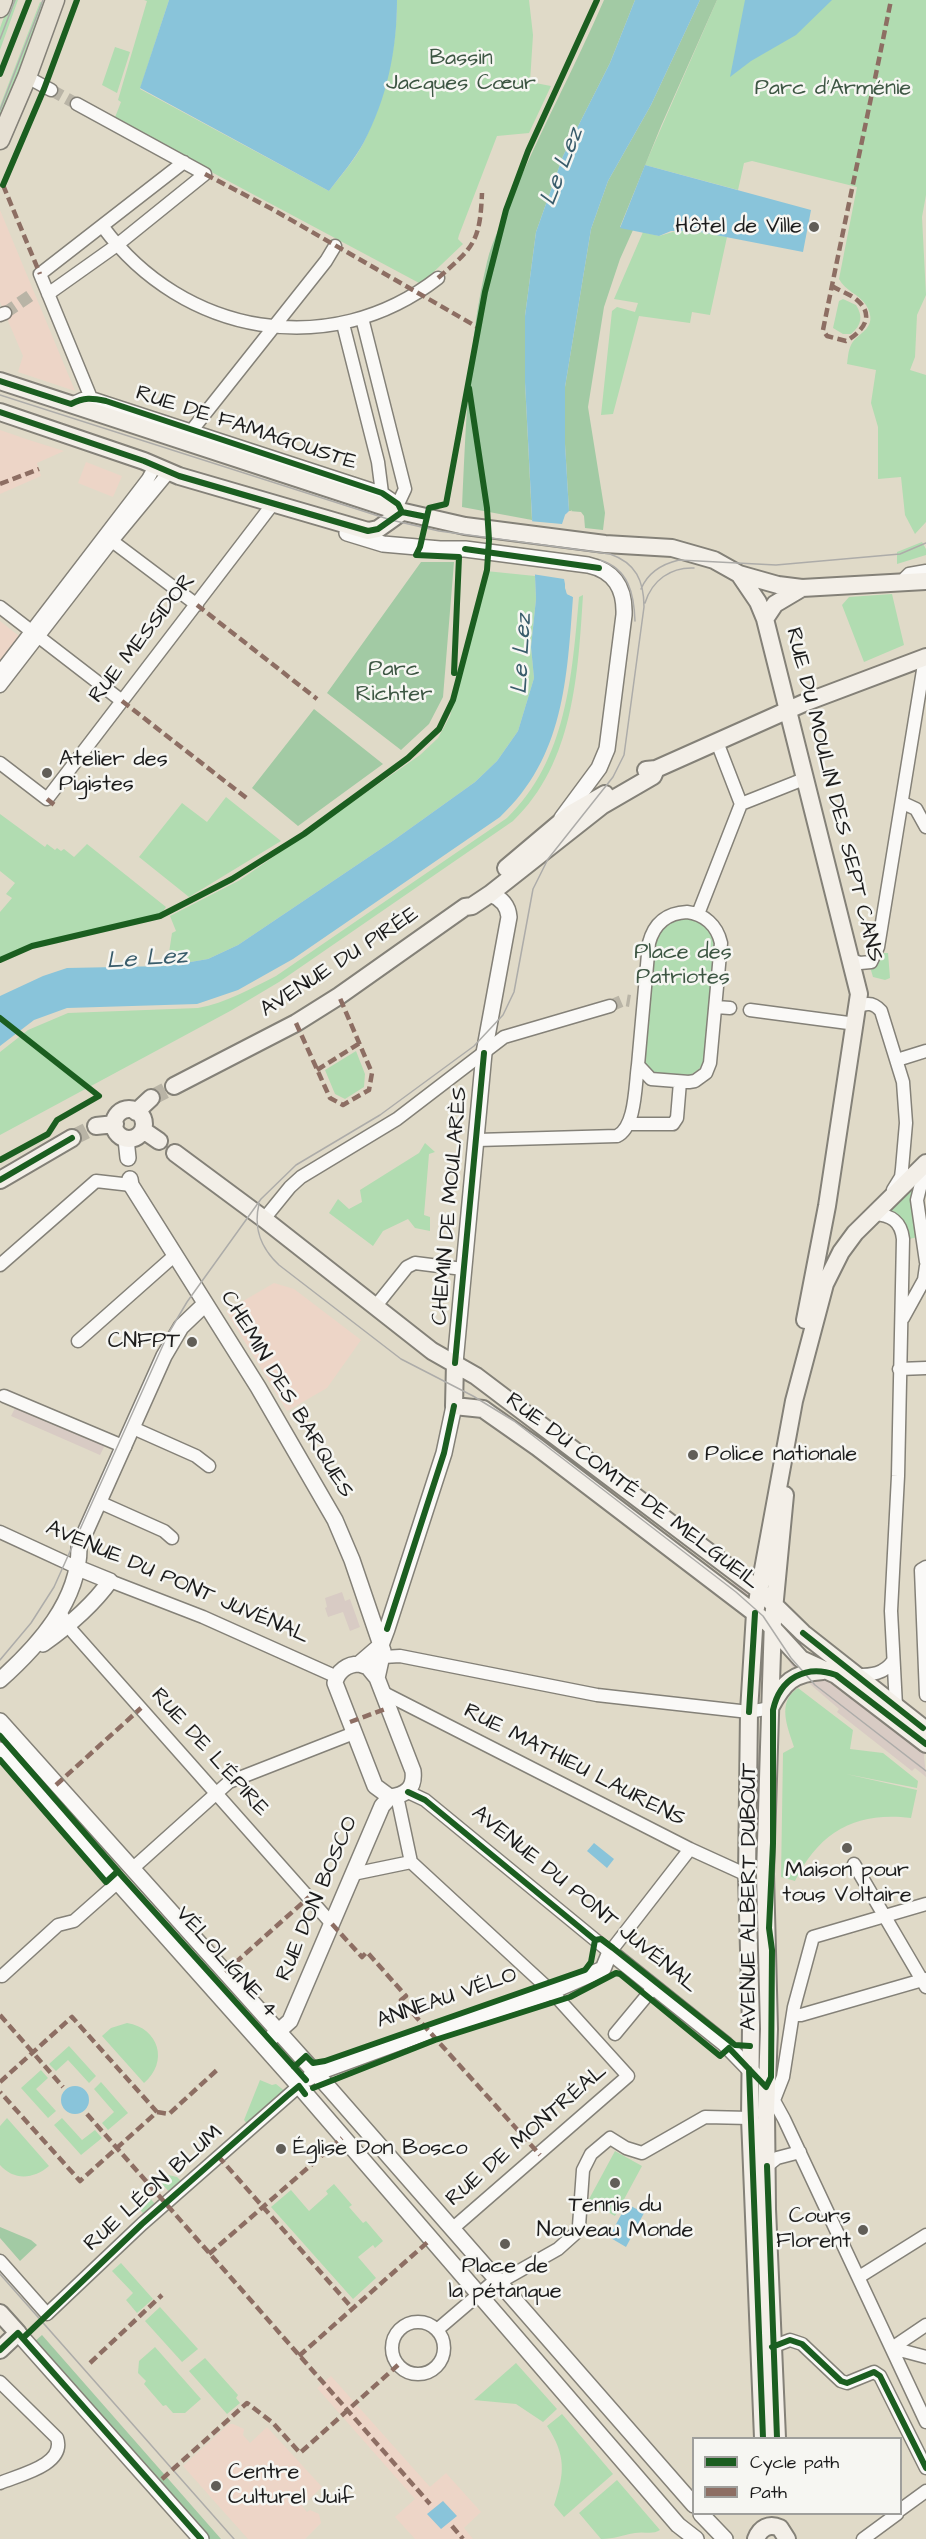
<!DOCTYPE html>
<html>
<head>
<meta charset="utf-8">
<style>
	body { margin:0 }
	#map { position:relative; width:926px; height:2539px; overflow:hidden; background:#e0dac8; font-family:"Architects Daughter",sans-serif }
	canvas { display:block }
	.legend { position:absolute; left:692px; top:2437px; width:210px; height:78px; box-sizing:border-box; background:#f6f6f2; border:2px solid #9f9f9c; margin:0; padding:8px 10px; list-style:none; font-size:18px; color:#1c1c1c }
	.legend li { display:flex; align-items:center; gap:12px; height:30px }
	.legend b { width:30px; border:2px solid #9f9f9c }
</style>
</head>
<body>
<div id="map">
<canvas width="926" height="2539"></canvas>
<ul class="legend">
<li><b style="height:8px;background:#1b5e20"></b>Cycle path</li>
<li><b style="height:8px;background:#8d6e63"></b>Path</li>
</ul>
</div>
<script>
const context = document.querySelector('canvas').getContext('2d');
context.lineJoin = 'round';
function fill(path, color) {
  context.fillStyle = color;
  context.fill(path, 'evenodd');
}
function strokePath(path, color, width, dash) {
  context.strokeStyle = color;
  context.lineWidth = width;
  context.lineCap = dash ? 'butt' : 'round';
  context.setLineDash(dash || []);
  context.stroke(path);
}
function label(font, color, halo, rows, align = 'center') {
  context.font = font + ' "Architects Daughter",sans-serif';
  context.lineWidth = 5;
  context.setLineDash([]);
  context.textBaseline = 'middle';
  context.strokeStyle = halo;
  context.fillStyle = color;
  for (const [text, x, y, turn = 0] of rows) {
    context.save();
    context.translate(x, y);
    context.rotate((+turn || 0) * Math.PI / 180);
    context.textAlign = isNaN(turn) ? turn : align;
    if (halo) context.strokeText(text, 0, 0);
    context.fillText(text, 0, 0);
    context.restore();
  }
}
const built = new Path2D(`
	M0 210 75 391 18 372 23 356 0 302Z
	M0 430 26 439 64 451 37 463 41 476 0 494Z
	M86 462 122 476 113 497 78 483Z
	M0 621 19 636 0 660Z
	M274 1283 294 1289 361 1340 327 1388 287 1411 226 1311Z
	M331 2376 430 2487 446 2473 481 2512 464 2528 473 2539H415L395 2517 415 2499 317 2388Z
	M229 2424H233L244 2429 243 2435 250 2443 267 2427 322 2487 302 2506 307 2512 310 2510 319 2514 321 2523 305 2539H248L183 2466Z`);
const industrial = new Path2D(`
	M16 1406 105 1445 100 1455 11 1416Z
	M730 1574 779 1619 821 1676 848 1697 851 1693 926 1751 924 1756 926 1777 915 1768 912 1771 837 1712 839 1709 796 1672 763 1621 737 1596Z
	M342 1592 345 1601 350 1599 360 1627 350 1631 343 1612 328 1617 325 1608 327 1607 325 1598Z`);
const green = new Path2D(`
	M10 0H18L0 50V28Z
	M144 0H169L140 89 329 191C341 175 355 160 364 142 385 97 397 50 397 0H529L533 35 530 82 551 86 529 133 497 136 459 235 458 239 463 244 421 284 114 120 121 102 118 100 147 1Z
	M717 0H926V195L922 217 926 295 917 315 915 357 910 370 926 375V522L915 534 905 515 901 477 878 479V427L871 403 876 370 847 364C848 358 848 351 851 345 857 332 880 329 866 305 859 294 845 291 839 279L857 187 752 161 744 163 738 190 645 165Z
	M40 2 49 5 0 129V106Z
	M115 47 130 52 117 93 102 85Z
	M683 229 727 237 710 315 692 312 690 323 639 316 613 414 601 415 612 311 617 307 635 312 638 303 614 299 643 232 659 236Z
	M843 299 856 305C863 316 862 325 851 334H843L833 328 839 301Z
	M922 542 926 549V555L897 564V552Z
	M486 571 535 576 536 599 531 647 534 678 518 731 497 761 475 782 394 840 238 945 208 959 167 966 172 933 176 931 170 916 240 880 420 755 438 738 450 716Z
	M892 594 904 645 864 662 842 605 849 597Z
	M583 595C578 673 574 763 513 821L279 982 232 1010 0 1135V1052L28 1030 68 1013 198 1008C226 1003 250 989 276 976L507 818C567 760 572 675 579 597Z
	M226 797 281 841 189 897 139 857 182 803 207 822Z
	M0 814 45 847 47 844 55 850 57 848 61 851 64 849 74 857 87 844 166 907 160 916 32 946 0 960V912L12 898 6 894 15 883 0 871Z
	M687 917 698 919 715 935 716 956 703 1062C697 1082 659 1081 646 1068L642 1055 654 941 666 924 677 918Z
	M881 953H888L890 978 885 980 873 977 870 967 878 961Z
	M356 1051 365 1074 364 1087 345 1099 335 1094 325 1070Z
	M425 1143 435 1152 429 1154 424 1215 430 1217V1231L415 1228 408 1219 383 1231 373 1246 329 1213 338 1199 349 1209 362 1202 360 1190 419 1153Z
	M918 1180V1237L909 1239 905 1224 889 1210Z
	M798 1688 853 1730 850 1749 883 1753 918 1781 917 1788 846 1774 917 1790 911 1818C856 1811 819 1832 795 1881L781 1877 783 1753 794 1747C788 1728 776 1702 798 1688Z
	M127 2023C159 2028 169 2062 144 2083L102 2036 111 2028Z
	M69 2046 96 2076 89 2083 68 2060 56 2071 49 2064Z
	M41 2070 48 2078 36 2089 56 2111 48 2118 21 2088Z
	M260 2080 272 2085 276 2084 286 2092 248 2125 244 2120Z
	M101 2082 128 2113 108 2130 102 2123 114 2112 94 2089Z
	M7 2118 49 2166C34 2179 14 2181 0 2165V2126Z
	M62 2118 82 2140 95 2130 102 2138 81 2155 54 2125Z
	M615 2151 642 2166 615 2216 588 2201Z
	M164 2174 177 2177 182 2182 170 2193 156 2177Z
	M334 2184 352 2205 349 2207 363 2223 366 2221 383 2241 375 2248 373 2245 358 2257 376 2278 353 2299 271 2207 291 2190 309 2211 328 2194 326 2191Z
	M142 2189 156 2205 145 2216 139 2208Z
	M121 2263 153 2299 137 2313 126 2300 133 2293 112 2271Z
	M160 2307 198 2349 182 2362 145 2321Z
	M155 2347 201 2399 185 2413H173L166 2405 163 2406 144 2384 146 2381 138 2373 139 2361Z
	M205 2358 238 2395 236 2398 240 2403 227 2414 189 2371Z
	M516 2363 557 2409 543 2422 516 2404 474 2400Z
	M562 2414 613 2474 564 2517 554 2505C565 2473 566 2455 547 2426Z
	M617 2480 660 2530C653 2535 644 2531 635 2533 623 2535 614 2539 601 2539L579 2513Z`);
const forest = new Path2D(`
	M604 0H635L610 63 563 156 536 232 525 316V382L532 520 462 507C466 425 468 342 487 262 492 240 504 219 512 198 540 131 575 67 604 0Z
	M700 0H717L661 126 620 227 633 230 620 259 604 307 588 407 605 513 603 530 585 528 584 516 581 512 569 511 565 444V387L591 229 608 181 651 105Z
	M421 562H454L443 697 429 724 401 750 327 693Z
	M314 709 383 764 298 826 252 788Z
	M0 2227 31 2240 37 2245 20 2261 0 2238Z
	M42 2335 221 2539H191L25 2350Z`);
const water = new Path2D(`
	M169 0H397C397 50 387 98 364 142 355 159 341 175 329 191L140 88Z
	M635 0H700L651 105 608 181 591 229 565 387V444L569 511 565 515V588L567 594 573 597C567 679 564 757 500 817L293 959 238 990 197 1004 67 1008 34 1020 0 1046V996L43 976 67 968 167 966 208 959 238 945 394 840 475 782 497 761 518 731 534 678 531 647 536 599 535 576 525 382V316L536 232 563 156 610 63Z
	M745 0H832L796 35 751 61 730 77Z
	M645 165 811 210 803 252 695 231H671L659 236 620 228Z
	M594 1843 614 1859 607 1868 587 1851Z
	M61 2100a14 14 0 1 1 28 0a14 14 0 1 1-28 0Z
	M627 2204 644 2213 626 2247 609 2237Z
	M443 2501 457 2516 441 2529 427 2514Z`);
const pier = new Path2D(`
	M572 510 566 523 572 536V575L568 587 576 598 567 594 564 579 532 574 529 521 562 524 565 515Z`);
const minorTunnel = new Path2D(`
	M51 90 77 104
	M5 313 34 293
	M610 1006 624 1000 630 1001`);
const secondaryTunnel = new Path2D(`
	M151 1098 174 1086
	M72 1138 96 1126`);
const minor = new Path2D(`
	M27 77 51 90
	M103 227C183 335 330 362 438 278
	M48 294 117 245 205 174 77 104
	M0 315 5 313
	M362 318 405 489 398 504
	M343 324 378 462 382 493
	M91 398 40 274 184 162
	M71 404 82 399 91 398 382 493 398 504 402 512
	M192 430 326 261 335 246
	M112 541 197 605
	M905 578 909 574 926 571
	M0 607 122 701
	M0 672 148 479 155 466
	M0 686 112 541 169 472
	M717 742 741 804
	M0 763 47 799 272 505
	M903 803 916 809 926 827
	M687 912C704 914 717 925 721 943L710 1063 706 1073 695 1081 689 1082 651 1079 638 1065 649 943C654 924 666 913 687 912Z
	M698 914 741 804 804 779
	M852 960 860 963 871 962 878 947 925 658
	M716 1007 730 1008
	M858 1007C867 1002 874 1003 881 1011L903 1082 906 1123 902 1169 901 1177 893 1190
	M750 1010 856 1024
	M897 1060 926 1051
	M629 1124H673L677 1118 680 1082
	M477 1140 617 1136C636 1127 635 1085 638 1065
	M926 1164 917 1200 926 1262
	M874 1214C891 1215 901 1221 903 1239L898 1476 891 1611 896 1706
	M264 1219 290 1187 301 1177 397 1119 504 1037 610 1006
	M0 1265 96 1181 131 1185
	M375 1307 407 1267 415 1263 463 1269
	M903 1318 924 1280 926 1266
	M78 1341 174 1256
	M899 1369 926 1368
	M4 1396 125 1447
	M133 1428 196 1456 209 1466
	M99 1502 164 1531 172 1538
	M0 1532 78 1568
	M926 1567 921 1570 926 1695
	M110 1581 203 1617 337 1677
	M63 1617 73 1632 332 1924
	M383 1657 400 1656 597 1695 749 1712 770 1708
	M856 1675C872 1675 884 1674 893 1661
	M382 1692 690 1849 747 1875
	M408 1792 425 1800 610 1952 690 1849
	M397 1796 411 1862
	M411 1862 552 1992 628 2076 452 2229
	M854 1864 926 1987
	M132 1869 229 1782 354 1733
	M353 1874 411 1862
	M2 1976 58 1925 74 1921 117 1883
	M793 2015H801L926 1979
	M615 2034 654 1987
	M767 2088 784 2119 926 2422
	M774 2100 783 2077 794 2007 813 1937 926 1904
	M767 2166 777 2158 800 2152
	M0 2261 47 2314 142 2224 299 2086
	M859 2277 926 2235
	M392 2348a26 26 0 1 1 52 0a26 26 0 1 1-52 0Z
	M437 2330 492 2283 505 2279 558 2249 577 2232 579 2226 583 2170 591 2154 610 2138 626 2148 642 2153 705 2117 750 2118
	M772 2347 790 2340 802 2344 841 2381 847 2383 874 2372 880 2376 926 2468
	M892 2348 926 2325
	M892 2348 926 2357
	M0 2382 57 2438C66 2465 19 2475 0 2483
	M900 2510 926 2491
	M863 2539 897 2514`);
const tertiary = new Path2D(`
	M347 533 383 544 440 549H465L588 565C615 571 625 589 624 615L607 749 599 768 562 818
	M126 1139 128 1158
	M130 1179 131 1185 258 1387 335 1520 352 1560 383 1651 377 1678
	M455 1363 484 1053 509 917C508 905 501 898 490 894
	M43 1644C67 1627 93 1605 110 1581L78 1568
	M359 1664 368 1667 377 1678 413 1771C415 1788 406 1795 390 1797L375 1786 335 1683C337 1671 348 1664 359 1664Z
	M359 1664 381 1645 387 1629 444 1453 454 1406
	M0 1680C38 1646 80 1600 79 1546L164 1356 181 1327 205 1304
	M0 1721 330 2089 694 2505
	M0 1750 299 2086 678 2525 696 2539
	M272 2037 290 2021 382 1806 390 1797
	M309 2078 316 2073 428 2032 543 1995 603 1969 610 1952 725 2044 756 2076
	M18 2333 201 2539
	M701 2514 725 2539`);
const secondary = new Path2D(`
	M0 381 391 509 465 526 605 544 672 548 714 560 739 574 778 585 802 588 926 581
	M0 412 144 461 179 476 368 531 378 529 402 512
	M739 574 758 602 765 619 859 994 827 1206 805 1320
	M765 619 775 604 802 588
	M646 770 656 769 804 703 926 657
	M506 868 570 814 605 794
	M174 1086 296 1023 339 996 465 907 472 906 490 894 603 805 653 776 656 769
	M114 1124a15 15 0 1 1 30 0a15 15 0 1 1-30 0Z
	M136 1112 151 1098
	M96 1126 115 1124
	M143 1130 159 1141
	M175 1153 264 1219 432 1351 476 1376 759 1590 803 1633 926 1730
	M0 1180 72 1138
	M455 1363 454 1406 483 1409 490 1414 537 1447 769 1624 801 1659 836 1675 926 1744
	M770 1708C784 1682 793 1673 823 1671
	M0 2313 18 2333 0 2350
	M763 2438 750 2118 751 2025 747 1875 749 1712 755 1613 794 1401 825 1284 841 1252 855 1233 926 1163
	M777 2438 767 2209 766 2112 769 2029 765 1874 773 1620 785 1495
	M756 2539C760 2528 769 2523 780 2528L787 2539`);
const primary = new Path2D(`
	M0 8 3 0
	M0 140 27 77 55 0`);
const tram = new Path2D(`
	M0 39 15 0
	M0 110 43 0
	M0 395 391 520 439 531 610 554C636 563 644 581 644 607L624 755 613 777 548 859 533 889 514 992 503 1015 474 1046 380 1115 296 1165 261 1199 187 1302 168 1334 54 1587 31 1623 0 1660
	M600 560C629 569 634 594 635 621
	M641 589C648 572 662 564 679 560L776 565 900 554 926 543
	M645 603C652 580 671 567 694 568
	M259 1204C253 1229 261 1248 279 1265L401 1359 473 1396 514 1421 736 1592 763 1616 791 1658 815 1685 926 1771
	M0 2274 234 2539`);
const quiet = new Path2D(`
	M205 174 272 209 479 328
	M3 185 40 274
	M438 278C474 247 480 242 482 193
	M832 286C840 291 850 294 857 300 876 316 862 332 846 341L827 336 823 330C845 220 869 110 891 0
	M0 484 39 469
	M197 605 317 699
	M122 701 249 800
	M47 799 57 807
	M296 1023 330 1098 343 1105 369 1090 372 1073 339 996
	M317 1070 360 1043
	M350 1722 388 1708
	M56 1785 141 1708
	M332 1924 362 1957 367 1952 406 1996 401 2000 540 2155
	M225 1972 309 1897
	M0 2015 63 2087
	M0 2082 72 2017 157 2112 80 2181 0 2092
	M157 2112 169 2114 218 2069
	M87 2114 430 2504
	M218 2156 353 2309
	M209 2254 342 2138
	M299 2356 430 2240
	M90 2363 162 2295
	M162 2479 247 2403 273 2423 300 2453 398 2365
	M452 2526 463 2539`);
const cycleway = new Path2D(`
	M0 74 29 0
	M3 185 44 89 77 0
	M0 381 71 404C84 397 92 398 106 401L382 493 398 504 402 512
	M0 412 144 461 179 476 368 531 378 529 402 512 427 517
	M465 549 599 568
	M454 673 459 557 416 555 420 547 429 508 446 504 485 292 506 210 528 151 597 0
	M0 960 32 946 160 916 232 879 304 834 408 758 439 729 453 700 487 570 489 540 487 508 469 388
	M0 1018 99 1096 57 1120 48 1134 0 1160
	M0 1180 72 1138
	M455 1363 484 1053
	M387 1629 444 1453 454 1406
	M803 1633 923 1728
	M749 1712 755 1613
	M0 1736 123 1877 306 2080
	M0 1760 106 1882 118 1871
	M408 1792 425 1800 595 1940
	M595 1940 601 1939 613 1948 735 2045 750 2046
	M729 2048 766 2087 771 2077 772 1950 769 1928 773 1843V1710C780 1678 806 1664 836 1675L926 1744
	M294 2067 306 2056 313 2063 325 2061 585 1970 591 1962 595 1940
	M749 2069 763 2438
	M313 2088 435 2040 570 1997 616 1973 620 1974 720 2056 729 2048
	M767 2166 777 2438
	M23 2338 142 2224 287 2096 299 2086 305 2094
	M772 2347 790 2340 802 2344 841 2381 847 2383 874 2372 880 2376 926 2468
	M0 2350 18 2333 201 2539`);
const markers = [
	[814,227,6,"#615e58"],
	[47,773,6,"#615e58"],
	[192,1342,6,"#615e58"],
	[693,1455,6,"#615e58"],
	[847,1848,6,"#615e58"],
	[281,2149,6,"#615e58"],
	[615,2183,6,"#615e58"],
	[863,2230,6,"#615e58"],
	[505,2244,6,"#615e58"],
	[216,2486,6,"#615e58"]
];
const parkNames = [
	["Bassin",461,59],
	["Jacques Cœur",461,84],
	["Parc d'Arménie",833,89],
	["Parc",394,670],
	["Richter",394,695],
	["Place des",683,953],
	["Patriotes",683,978]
];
const poiNames = [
	["Hôtel de Ville",802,227,"right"],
	["Atelier des",59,760],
	["Pigistes",59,785],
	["CNFPT",180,1342,"right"],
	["Police nationale",705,1455],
	["Maison pour",847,1871,"center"],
	["tous Voltaire",847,1896,"center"],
	["Église Don Bosco",293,2149],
	["Tennis du",615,2206,"center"],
	["Nouveau Monde",615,2231,"center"],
	["Cours",851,2217,"right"],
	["Florent",851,2242,"right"],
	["Place de",505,2267,"center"],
	["la pétanque",505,2292,"center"],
	["Centre",228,2473],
	["Culturel Juif",228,2498]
];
const streetNames = [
	["RUE DE FAMAGOUSTE",246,429,18],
	["RUE MESSIDOR",143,639,-52],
	["RUE DU MOULIN DES SEPT CANS",833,795,76],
	["AVENUE DU PIRÉE",340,963,-33],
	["CHEMIN DE MOULARÈS",451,1206,-85],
	["CHEMIN DES BARQUES",286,1395,59],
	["RUE DU COMTÉ DE MELGUEIL",632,1492,37],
	["AVENUE DU PONT JUVÉNAL",177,1583,23],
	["RUE DE L'ÉPIRE",209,1753,48],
	["RUE MATHIEU LAURENS",574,1766,27],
	["AVENUE ALBERT DUBOUT",750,1897,-90],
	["RUE DON BOSCO",318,1899,-67],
	["AVENUE DU PONT JUVÉNAL",584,1900,39],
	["VÉLOLIGNE 4",226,1963,48],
	["ANNEAU VÉLO",447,1999,-19],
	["RUE DE MONTRÉAL",527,2136,-41],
	["RUE LÉON BLUM",154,2189,-42]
];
const waterNames = [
	["Le Lez",563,167,-69],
	["Le Lez",523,654,-87],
	["Le Lez",147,960,-4]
];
fill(built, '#edd5c7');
fill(industrial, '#d8cbc4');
fill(green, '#b1dcb1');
fill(forest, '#a2caa4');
fill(water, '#89c4da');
fill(pier, '#e0dac8');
strokePath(minorTunnel, '#b9b4a6', 12, [12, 6]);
strokePath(secondaryTunnel, '#b9b4a6', 16, [16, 8]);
strokePath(minor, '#848178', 15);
strokePath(tertiary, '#848178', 18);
strokePath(secondary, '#848178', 20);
strokePath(primary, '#848178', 21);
strokePath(minor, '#faf9f7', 12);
strokePath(tertiary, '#faf9f7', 15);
strokePath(secondary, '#f3efe8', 16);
strokePath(primary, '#e6e0d3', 18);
strokePath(tram, '#adaca9', 1.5);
strokePath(quiet, '#8d6e63', 4.5, [9, 4.5]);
strokePath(cycleway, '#1b5e20', 6);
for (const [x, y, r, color] of markers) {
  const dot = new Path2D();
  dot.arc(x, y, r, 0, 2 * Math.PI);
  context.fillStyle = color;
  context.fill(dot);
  strokePath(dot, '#f6f6f2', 2);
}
label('22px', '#3d5643', '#f6f6f2', parkNames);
label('22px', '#1c1c1c', '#f6f6f2', poiNames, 'left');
label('22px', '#1c1c1c', '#f6f6f2', streetNames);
label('italic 24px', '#395c6b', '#f6f6f2', waterNames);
</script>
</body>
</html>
